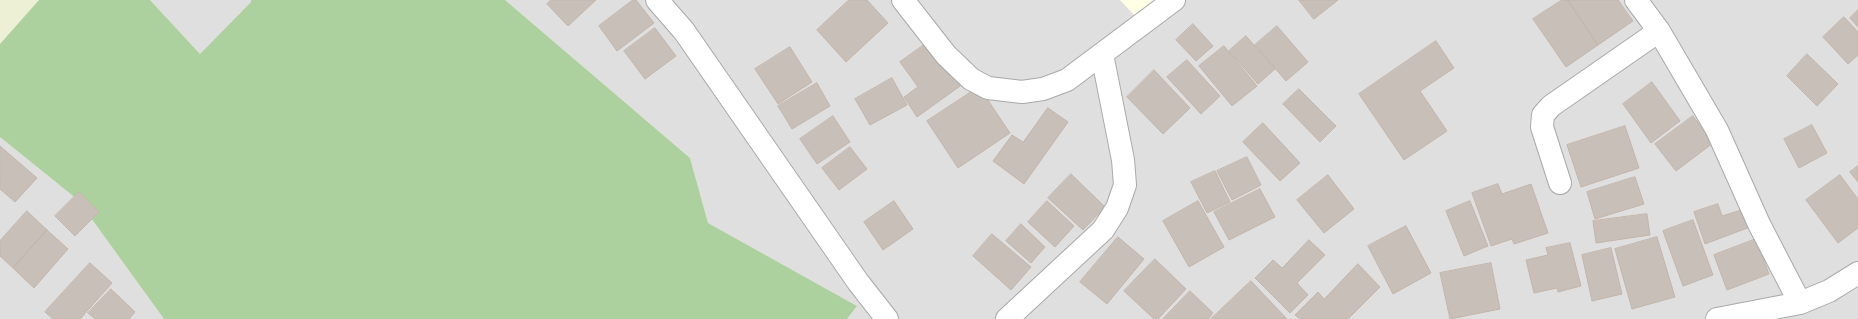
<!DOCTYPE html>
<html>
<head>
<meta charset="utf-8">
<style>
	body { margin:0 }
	canvas { display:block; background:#f2efe9 }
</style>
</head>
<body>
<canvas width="1858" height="319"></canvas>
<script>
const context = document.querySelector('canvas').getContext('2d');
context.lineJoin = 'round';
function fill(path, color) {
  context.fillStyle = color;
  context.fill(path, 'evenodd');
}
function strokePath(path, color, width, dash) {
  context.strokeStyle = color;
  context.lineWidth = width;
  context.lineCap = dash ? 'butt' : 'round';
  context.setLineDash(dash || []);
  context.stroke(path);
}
const residential = new Path2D(`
	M150 0H251V2L200 54Z
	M505 0H1858V319H847L857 306 708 223 690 158Z
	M0 137 78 200 164 319H0Z`);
const education = new Path2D(`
	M1120 0H1180L1148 30Z`);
const farmland = new Path2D(`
	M0 0H39L0 44Z`);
const forest = new Path2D(`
	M39 0H150L200 54 251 2V0H505L690 158 708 223 857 306 847 319H164L78 200 0 137V44Z`);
const building = new Path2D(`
	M551 0H596L568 26 547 4Z
	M633 0H636L654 23 617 51 599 26Z
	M849 0H867L888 23 846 62 817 30Z
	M1299 0H1338L1314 19Z
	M1562 0H1568L1598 45 1566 67 1533 19Z
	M1568 0H1618L1633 21 1598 45Z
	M1858 10V27L1850 18Z
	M1844 17 1858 32V55L1848 64 1823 37Z
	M1193 24 1213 46 1196 61 1176 40Z
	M1277 26 1308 62 1286 81 1255 45Z
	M655 28 676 56 645 79 624 51Z
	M1246 36 1275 69 1258 84 1229 51Z
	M931 40 963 84 917 117 904 97 918 87 900 62Z
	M1436 41 1454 68 1420 91 1447 131 1404 160 1359 94Z
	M1224 46 1257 86 1232 106 1199 66Z
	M790 47 812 82 778 104 755 69Z
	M1807 54 1838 84 1817 106 1787 76Z
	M1187 60 1220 96 1201 114 1167 77Z
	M1154 70 1190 108 1163 134 1127 97Z
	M892 78 907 105 870 125 855 99Z
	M1652 82 1680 121 1651 143 1623 104Z
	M817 83 830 106 792 129 778 106Z
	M979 87 1010 133 958 168 927 121Z
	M1299 89 1336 126 1320 142 1283 104Z
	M1048 108 1068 122 1024 184 993 161 1012 135 1023 142Z
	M833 116 850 142 817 164 800 139Z
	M1693 116 1713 143 1676 171 1655 144Z
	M1263 123 1300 163 1280 181 1243 142Z
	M1812 125 1827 153 1799 168 1784 139Z
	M1625 126 1639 168 1581 187 1567 145Z
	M0 146 37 178 15 202 0 189Z
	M850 147 867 169 839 190 822 168Z
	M1247 157 1261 185 1232 200 1217 171Z
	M1858 166V182L1850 172Z
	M1215 171 1230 202 1207 213 1191 182Z
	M1071 174 1105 207 1083 230 1048 198Z
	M1328 175 1354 209 1324 233 1297 200Z
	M1840 175 1858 199V228L1838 243 1806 200Z
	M1635 177 1644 204 1595 219 1587 192Z
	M1498 184 1502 194 1531 184 1548 233 1514 244 1512 239 1491 246 1472 193Z
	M1260 189 1275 217 1229 240 1214 212Z
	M79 192 99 212 75 236 55 216Z
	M894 201 913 229 883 250 864 222Z
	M1047 201 1074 226 1055 247 1028 222Z
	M1198 201 1224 247 1189 267 1163 221Z
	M1470 201 1488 246 1464 256 1446 211Z
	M1718 204 1722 216 1744 209 1750 227 1705 244 1694 212Z
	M27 211 47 230 13 268 0 256V241Z
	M1647 214 1650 235 1596 243 1593 221Z
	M1693 220 1713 275 1683 286 1663 231Z
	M1021 224 1045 247 1031 263 1006 241Z
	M1406 226 1431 273 1393 294 1368 246Z
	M47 230 68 249 34 288 13 268Z
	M992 234 1031 267 1011 290 973 256Z
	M1118 237 1144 259 1107 304 1080 282Z
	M1657 237 1675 297 1632 309 1615 249Z
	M1756 239 1769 274 1727 290 1714 255Z
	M1309 240 1325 255 1297 283 1308 295 1290 313 1255 278 1273 260 1282 268Z
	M1570 243 1581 286 1558 292 1557 288 1534 293 1526 260 1548 255 1546 248Z
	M1611 248 1622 294 1592 301 1582 255Z
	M1155 259 1186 289 1158 319H1154L1124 291Z
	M90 263 112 283 80 319H53L45 312Z
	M1491 263 1500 309 1450 319 1440 273Z
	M1358 264 1380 287 1348 319H1300L1295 315 1318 292 1324 299Z
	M1251 281 1287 319H1211Z
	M111 289 135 312 129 319H95L88 313Z
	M1190 291 1213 313 1208 319H1163Z`);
const minor = new Path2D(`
	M657 0 684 31 858 282 887 319
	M903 0 946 55 971 79 988 88 1022 92 1043 89 1067 80 1174 0
	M1636 0 1659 31 1717 130 1759 224 1800 303
	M1560 183 1542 127 1543 115 1551 106 1659 31
	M1007 319 1103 230 1117 208 1125 185 1123 160 1102 54
	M1717 319 1800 303 1829 291 1858 273`);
fill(residential, '#e0dfdf');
fill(education, '#ffffe5');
fill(farmland, '#eef0d5');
fill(forest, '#add19e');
fill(building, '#c7bfb8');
strokePath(building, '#c4b6ab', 1);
strokePath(minor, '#a9a9a9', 24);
strokePath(minor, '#fff', 22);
</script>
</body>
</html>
